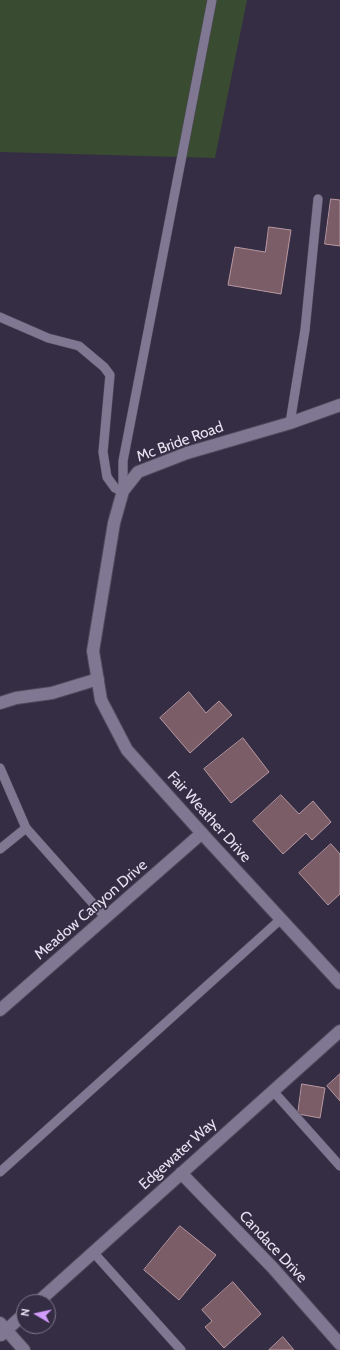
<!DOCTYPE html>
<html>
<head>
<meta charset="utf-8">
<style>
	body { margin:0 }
	#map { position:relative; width:340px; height:1350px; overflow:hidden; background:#352d43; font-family:Cabin,sans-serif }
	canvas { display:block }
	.north { position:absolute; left:16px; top:1294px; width:40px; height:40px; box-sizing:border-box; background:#352d43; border:1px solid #7c7588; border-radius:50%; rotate:279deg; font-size:11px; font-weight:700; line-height:16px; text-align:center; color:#e6e1f0 }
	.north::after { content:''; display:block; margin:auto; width:14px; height:18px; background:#d29cfd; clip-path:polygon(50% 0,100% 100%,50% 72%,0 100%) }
</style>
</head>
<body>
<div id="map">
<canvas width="340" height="1350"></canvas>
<div class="north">N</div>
</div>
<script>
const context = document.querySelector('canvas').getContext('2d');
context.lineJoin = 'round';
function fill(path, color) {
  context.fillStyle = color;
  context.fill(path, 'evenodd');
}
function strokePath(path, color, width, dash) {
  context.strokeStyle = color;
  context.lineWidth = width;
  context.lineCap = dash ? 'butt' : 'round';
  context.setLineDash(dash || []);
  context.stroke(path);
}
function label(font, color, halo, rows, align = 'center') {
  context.font = font + ' Cabin,sans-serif';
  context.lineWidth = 3.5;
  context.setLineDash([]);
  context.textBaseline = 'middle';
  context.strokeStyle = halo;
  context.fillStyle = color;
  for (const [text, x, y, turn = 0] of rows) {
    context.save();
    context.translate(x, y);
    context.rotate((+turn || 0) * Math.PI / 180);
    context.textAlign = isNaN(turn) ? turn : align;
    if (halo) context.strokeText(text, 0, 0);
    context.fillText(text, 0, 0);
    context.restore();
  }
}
const green = new Path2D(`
	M0 0H247L215 158 0 152Z`);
const building = new Path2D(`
	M331 199 340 200V246L325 244Z
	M269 227 291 230 281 294 228 285 235 247 265 252Z
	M189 692 206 713 219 701 232 715 190 753 160 718Z
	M243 738 269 772 231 803 204 769Z
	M281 795 299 814 313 801 331 822 312 840 306 833 283 854 253 821Z
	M331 844 340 854V894L328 905 299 873Z
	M340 1074V1101L327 1086Z
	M302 1084 325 1088 320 1118 298 1114Z
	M180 1226 216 1255 179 1300 144 1270Z
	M233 1282 261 1314 224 1348 205 1327 212 1321 202 1310Z
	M283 1337 294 1350H269Z`);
const lane = new Path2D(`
	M0 317 48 338 79 346 104 367 110 375 103 452 107 477 115 488 123 491V461L212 0
	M290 423 305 330 318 199
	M0 768 26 828
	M0 849 26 828 105 917
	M273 1091 340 1166
	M0 1172 281 919
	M93 1252 181 1350`);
const street = new Path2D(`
	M340 405 290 423 187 453 138 472 123 491 114 523 93 651 101 700 127 750 208 840 340 983
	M0 703 16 698 52 693 98 679
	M0 1010 202 833
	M181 1173 273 1268 340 1344
	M38 1302 340 1031
	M0 1323 24 1350
	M1 1335 24 1314`);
const streetNames = [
	["Mc Bride Road",180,442,-20],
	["Fair Weather Drive",209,817,48],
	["Meadow Canyon Drive",91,910,-41],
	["Edgewater Way",178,1154,-42],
	["Candace Drive",273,1247,47]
];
fill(green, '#394b31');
fill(building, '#7a5d66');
strokePath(building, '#b898a2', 1);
strokePath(lane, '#514a5d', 10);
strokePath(street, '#514a5d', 14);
strokePath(lane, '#807892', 9);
strokePath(street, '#807892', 12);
label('15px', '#e6e1f0', '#352d43', streetNames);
</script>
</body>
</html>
